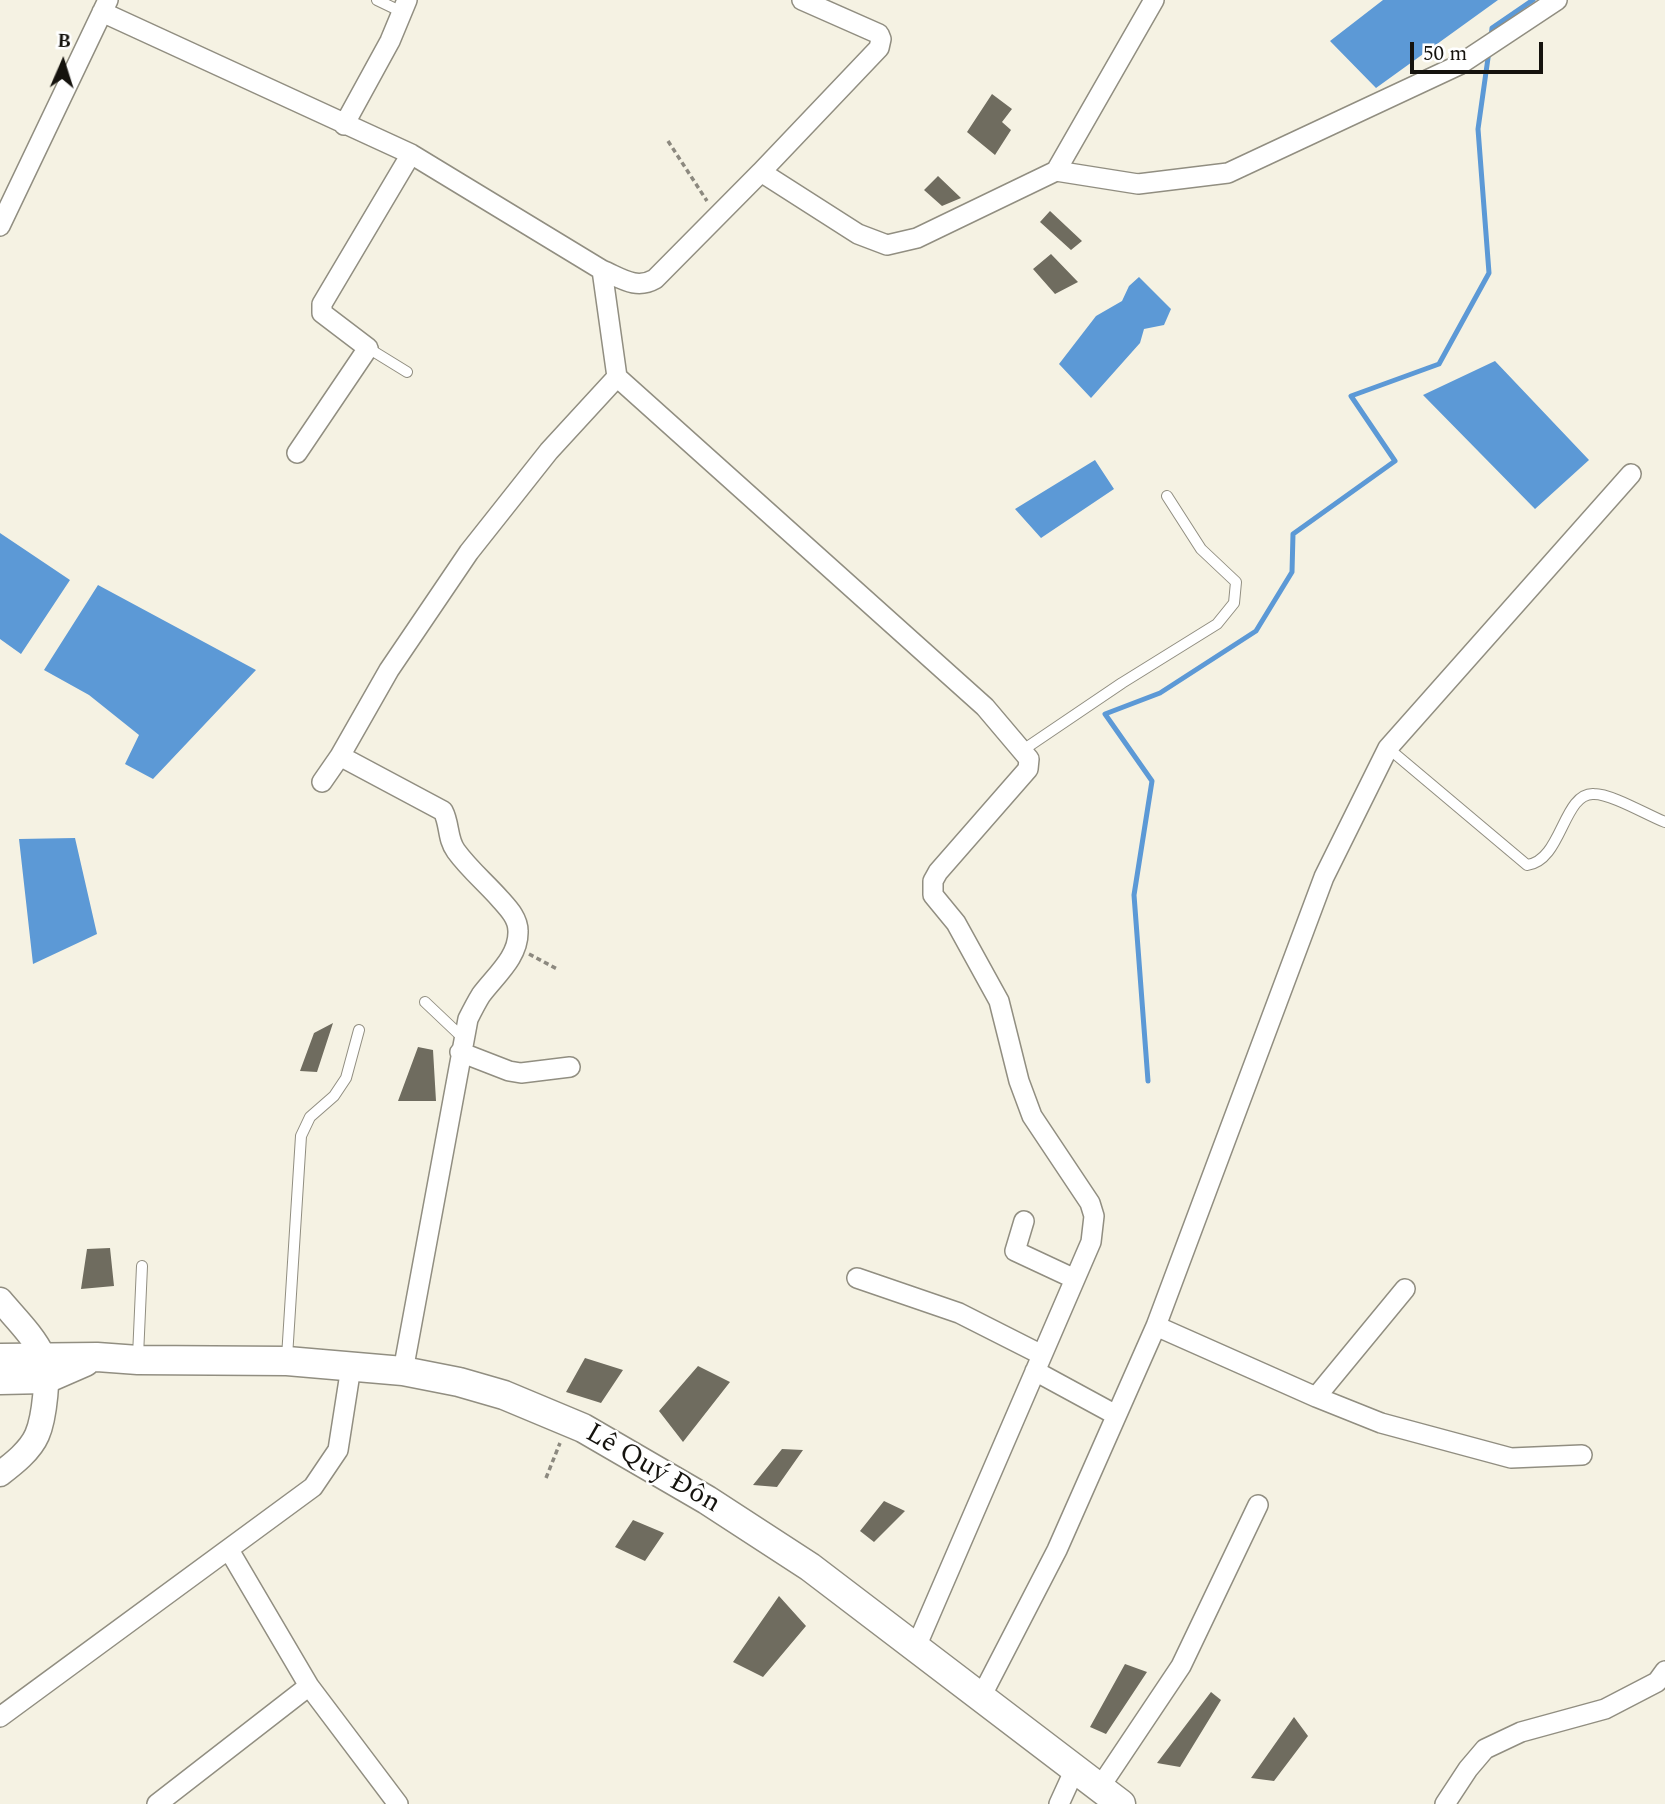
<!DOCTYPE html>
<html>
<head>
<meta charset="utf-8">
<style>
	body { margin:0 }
	#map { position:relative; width:1665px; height:1804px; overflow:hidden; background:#f5f2e3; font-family:Spectral,serif }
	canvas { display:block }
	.north { position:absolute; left:28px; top:28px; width:70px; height:70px; -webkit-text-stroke:5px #fff; paint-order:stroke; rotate:3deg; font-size:19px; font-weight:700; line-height:28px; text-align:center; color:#15130e }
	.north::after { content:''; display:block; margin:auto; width:24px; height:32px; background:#15130e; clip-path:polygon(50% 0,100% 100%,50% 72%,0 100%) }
	.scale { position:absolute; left:1410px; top:42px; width:133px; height:32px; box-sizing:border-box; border:4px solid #15130e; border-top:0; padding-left:9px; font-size:21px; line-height:24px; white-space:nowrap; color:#15130e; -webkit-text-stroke:5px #fff; paint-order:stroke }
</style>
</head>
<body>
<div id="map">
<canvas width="1665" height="1804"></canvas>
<div class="north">B</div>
<div class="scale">50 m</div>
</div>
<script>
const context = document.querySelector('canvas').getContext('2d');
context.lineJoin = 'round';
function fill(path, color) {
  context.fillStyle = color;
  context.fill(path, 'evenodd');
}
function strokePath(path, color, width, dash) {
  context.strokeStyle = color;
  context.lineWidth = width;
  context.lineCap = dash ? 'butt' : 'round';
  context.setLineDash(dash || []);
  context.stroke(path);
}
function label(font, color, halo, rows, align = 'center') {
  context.font = font + ' Spectral,serif';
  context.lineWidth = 5;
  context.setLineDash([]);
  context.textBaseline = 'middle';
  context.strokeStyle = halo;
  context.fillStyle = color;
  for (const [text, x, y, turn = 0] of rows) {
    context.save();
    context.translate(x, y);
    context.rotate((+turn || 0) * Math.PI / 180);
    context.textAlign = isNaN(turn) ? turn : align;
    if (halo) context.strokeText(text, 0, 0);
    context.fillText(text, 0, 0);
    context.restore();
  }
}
const water = new Path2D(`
	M1383 0H1498L1376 88 1330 41Z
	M1139 277 1171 309 1164 325 1144 329 1140 343 1091 398 1059 364 1096 316 1122 301 1129 286Z
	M1495 361 1589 460 1535 509 1423 395Z
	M1095 460 1114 489 1041 538 1015 509Z
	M0 533 70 580 21 654 0 639Z
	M98 585 256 670 153 779 125 764 139 735 89 695 44 670Z
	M75 838 97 934 33 964 19 839Z`);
const stream = new Path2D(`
	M1491 38 1492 28 1533 0
	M1148 1081 1134 895 1152 781 1105 714 1160 693 1256 631 1292 572 1293 534 1395 461 1351 396 1439 364 1489 273 1478 129 1489 51`);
const building = new Path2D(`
	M992 94 1012 109 1002 122 1011 130 995 155 967 132Z
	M938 176 961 198 942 206 924 190Z
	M1050 211 1082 241 1071 250 1040 222Z
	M1051 254 1078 282 1055 294 1033 269Z
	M333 1023 317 1072 300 1071 314 1033Z
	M418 1047 433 1050 436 1101H398Z
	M110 1248 114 1286 81 1289 87 1249Z
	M585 1358 623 1370 601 1403 566 1392Z
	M698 1366 730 1382 683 1442 659 1411Z
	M782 1449 803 1450 777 1487 753 1485Z
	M884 1501 905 1511 874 1542 860 1531Z
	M633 1520 664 1533 645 1561 615 1547Z
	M779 1596 806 1626 763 1677 733 1662Z
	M1125 1664 1147 1672 1106 1734 1090 1727Z
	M1211 1692 1221 1700 1180 1767 1157 1763Z
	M1294 1717 1308 1736 1274 1781 1251 1778Z`);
const path = new Path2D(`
	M668 141 707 201
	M529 954 559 970
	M546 1478 560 1443`);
const service = new Path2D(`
	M377 0 402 12
	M368 348 407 372
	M1388 748 1527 865C1562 861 1563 792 1594 794 1612 794 1647 815 1665 822
	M1023 750 1122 683 1217 624 1234 603 1236 582 1201 549 1167 496
	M425 1002 463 1038
	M138 1356 142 1266
	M287 1357 301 1136 310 1117 334 1096 346 1078 359 1030`);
const minor = new Path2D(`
	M102 12 411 154 602 270C621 278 636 290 655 279L761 172 858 234 887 245 917 238 1056 171 1138 184 1228 173 1459 65 1557 0
	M344 125 390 41 407 0
	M1056 171 1154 0
	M761 172 879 48 881 39 879 34 802 0
	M0 226 108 0
	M602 270 617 377 985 707 1029 759 1028 769 938 872 933 881V895L956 923 999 1001 1019 1081 1032 1116 1090 1203 1094 1216 1091 1242 916 1647
	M297 453 368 348 322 313V304L411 154
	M340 756 443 811C450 824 447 839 456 851 469 869 486 883 500 899 508 908 518 918 518 931 519 957 495 976 481 995 476 1003 472 1011 468 1019L403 1371
	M322 782 340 756 389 670 469 552 549 451 617 377
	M460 1052 509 1071 521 1073 570 1067
	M1024 1221 1015 1251 1075 1279
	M857 1278 959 1313 1042 1355
	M1156 1326 1316 1397 1405 1289
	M1035 1371 1116 1415
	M1316 1397 1381 1423 1511 1458 1582 1455
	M229 1550 309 1686
	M981 1697 1057 1550 1156 1326 1324 877 1388 748 1631 474
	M0 1717 313 1487 338 1450 351 1367
	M1100 1787 1181 1666 1258 1505
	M157 1804 309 1686 398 1804
	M1059 1804 1075 1769
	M1445 1804 1468 1769 1485 1749 1521 1732 1605 1709 1657 1682 1665 1671`);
const tertiary = new Path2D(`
	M0 1300C15 1318 33 1335 43 1356 50 1372 44 1419 37 1435 30 1451 13 1464 0 1474`);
const secondary = new Path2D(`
	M0 1358 97 1357 138 1360 287 1361 403 1371 459 1382 504 1395 583 1428 707 1500 810 1567 1121 1804
	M0 1380 46 1379 85 1362`);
const streetNames = [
	["Lê Quý Đôn",652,1470,30]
];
fill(water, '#5c99d6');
strokePath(stream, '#5c99d6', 5);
fill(building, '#6f6c5f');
strokePath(service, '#918e81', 12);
strokePath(minor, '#918e81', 22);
strokePath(tertiary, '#918e81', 27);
strokePath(secondary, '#918e81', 31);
strokePath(path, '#8c897f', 3.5, [5, 3.5]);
strokePath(service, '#fff', 10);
strokePath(minor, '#fff', 19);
strokePath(tertiary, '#fff', 24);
strokePath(secondary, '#fff', 28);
label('28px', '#15130e', '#fff', streetNames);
</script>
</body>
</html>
